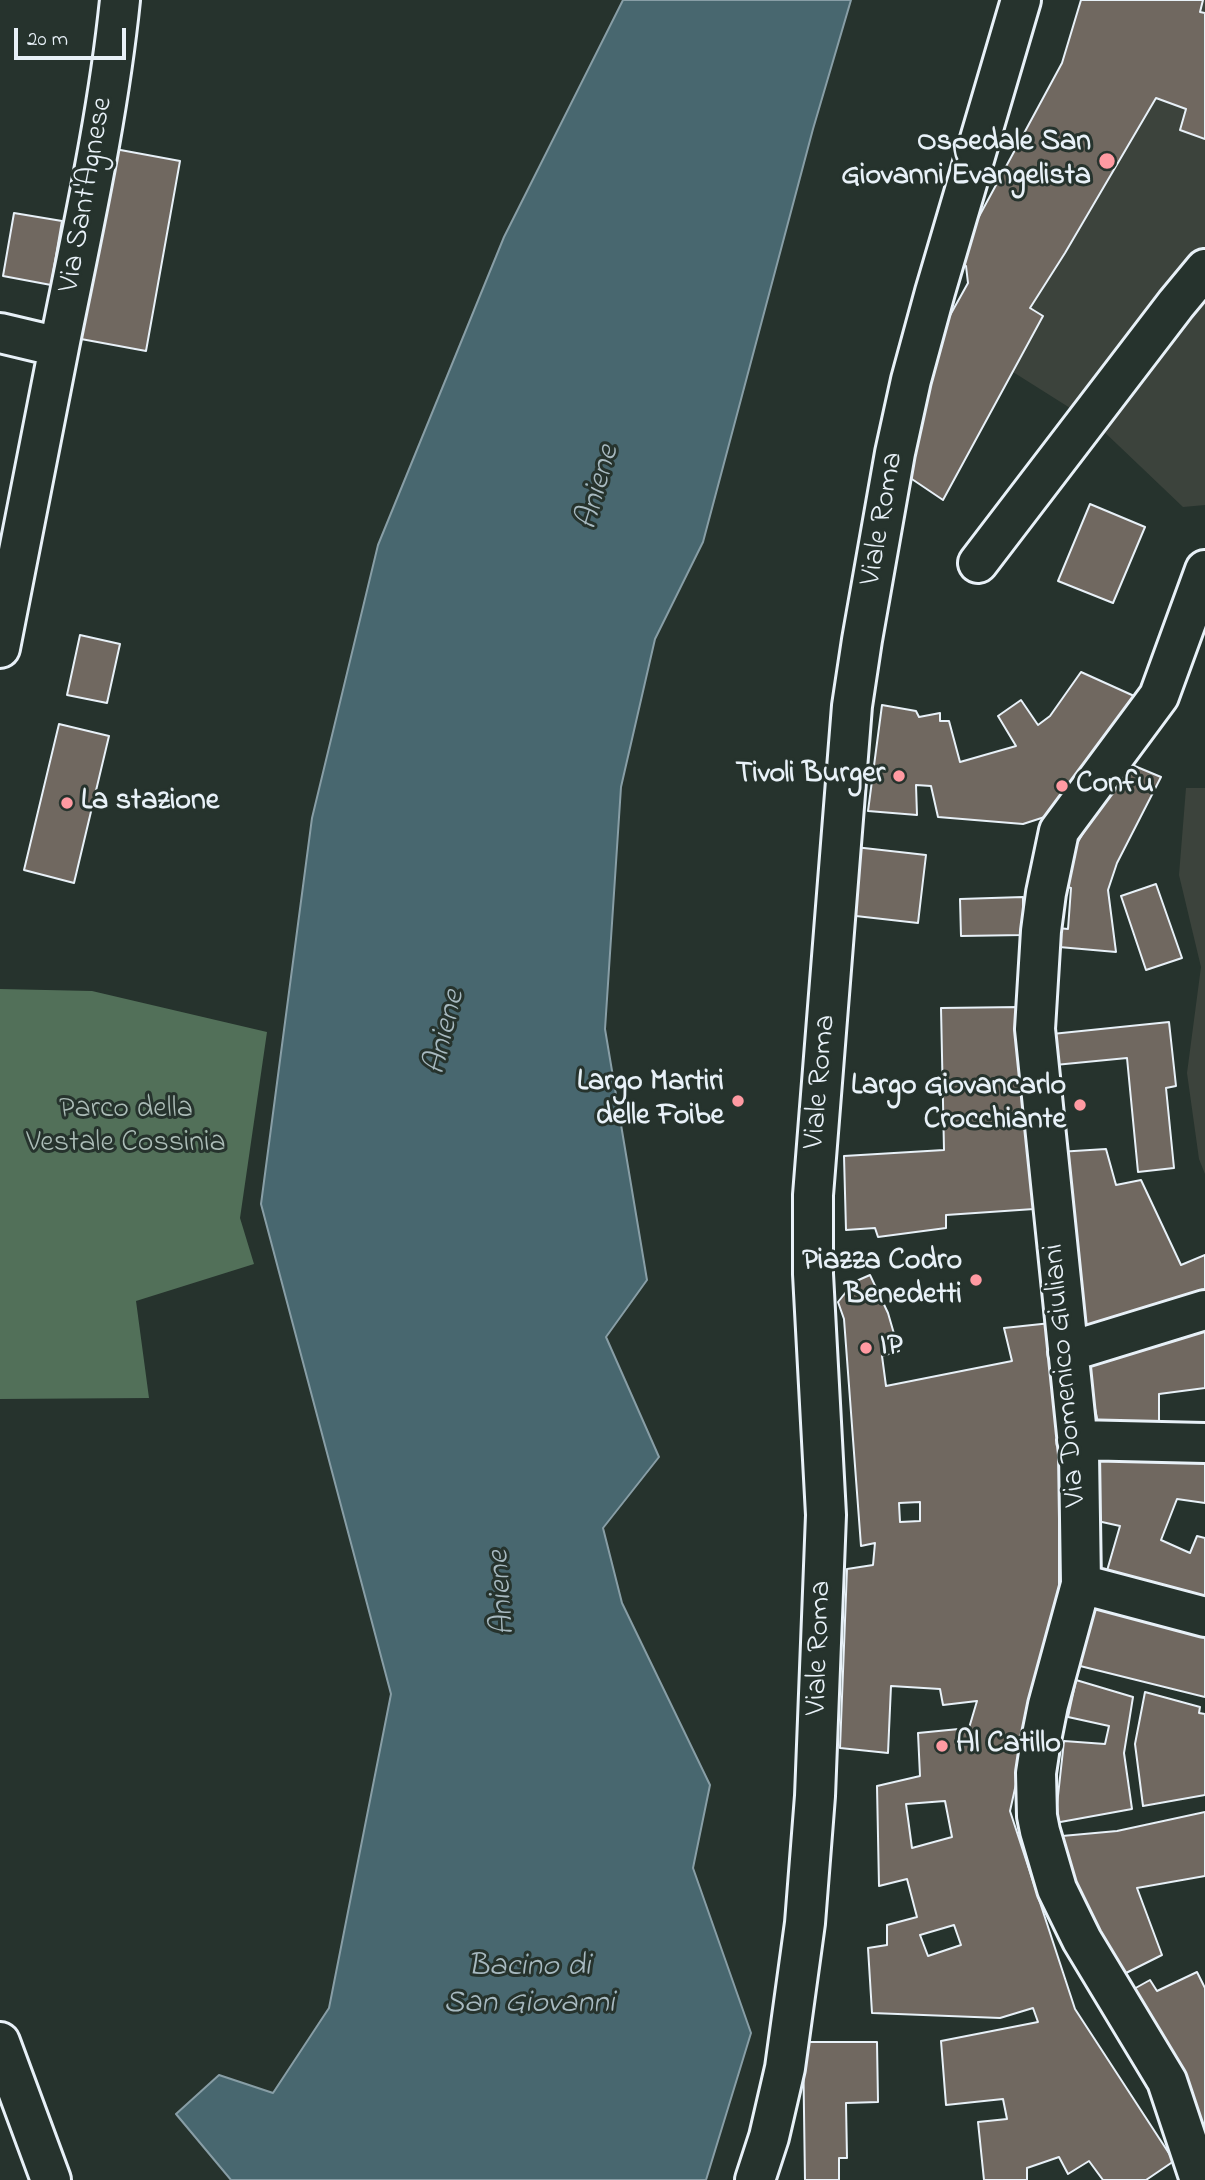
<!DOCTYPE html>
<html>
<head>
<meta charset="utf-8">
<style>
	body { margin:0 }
	#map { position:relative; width:1205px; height:2180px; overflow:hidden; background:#26332d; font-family:"Indie Flower",sans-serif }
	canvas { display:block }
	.scale { position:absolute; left:14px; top:28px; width:112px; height:32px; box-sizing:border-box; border:4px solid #e8f1f8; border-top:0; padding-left:9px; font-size:21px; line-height:24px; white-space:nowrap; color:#e8f1f8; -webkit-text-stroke:5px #26332d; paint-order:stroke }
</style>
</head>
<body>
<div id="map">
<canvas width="1205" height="2180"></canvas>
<div class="scale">20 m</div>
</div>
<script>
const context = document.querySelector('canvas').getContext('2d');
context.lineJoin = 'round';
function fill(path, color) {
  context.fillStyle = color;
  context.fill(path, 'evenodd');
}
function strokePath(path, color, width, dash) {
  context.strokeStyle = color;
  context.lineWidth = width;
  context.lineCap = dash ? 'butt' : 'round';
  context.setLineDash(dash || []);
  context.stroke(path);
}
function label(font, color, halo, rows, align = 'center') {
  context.font = font + ' "Indie Flower",sans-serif';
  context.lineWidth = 6;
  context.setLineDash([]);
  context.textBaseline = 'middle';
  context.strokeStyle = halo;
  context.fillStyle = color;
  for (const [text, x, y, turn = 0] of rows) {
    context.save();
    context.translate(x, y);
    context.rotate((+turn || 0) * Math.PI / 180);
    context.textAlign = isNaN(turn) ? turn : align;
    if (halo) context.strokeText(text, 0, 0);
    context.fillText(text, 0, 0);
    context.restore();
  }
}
const built = new Path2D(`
	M1081 0H1205V505L1183 507 1097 425 1013 372 943 500 900 471 919 371 967 283 966 266 956 259 1062 63Z
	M1186 788H1205V1174L1199 1159 1187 1073 1201 967 1179 875Z`);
const green = new Path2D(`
	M0 989 92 991 267 1032 240 1218 254 1264 136 1301 149 1398 0 1399Z`);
const water = new Path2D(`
	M623 0H851L813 129 703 542 655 639 621 787 605 1029 647 1280 606 1337 659 1457 603 1528 622 1603 710 1785 693 1868 751 2033 706 2180H231L176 2114 219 2075 273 2093 329 2008 391 1694 261 1204 312 818 378 545 504 237Z`);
const building = new Path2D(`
	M1081 0H1203L1200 12 1205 13V139L1180 130 1186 109 1156 98 1065 253 1030 308 1043 316 943 500 900 471 919 371 968 283 966 266 956 259 1062 63Z
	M115 149 180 161 146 351 81 339Z
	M14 213 62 221 51 285 3 276Z
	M1090 504 1145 527 1113 603 1058 581Z
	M80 635 120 644 107 703 67 695Z
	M1081 672 1143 700 1057 813 1023 824 938 817 931 786 916 785 917 815 868 811 882 705 916 711 919 717 940 713V721H949L960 762 1016 746 998 716 1021 700 1038 725 1050 716Z
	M59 724 109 736 74 883 24 870Z
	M1125 762 1161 777 1117 863 1108 890 1116 952 1059 947 1058 928 1068 929 1071 888 1064 886 1069 857Z
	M855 847 926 855 918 923 847 915Z
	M1156 884 1182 958 1146 970 1121 896Z
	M1023 897V935L961 936 960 899Z
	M1020 1007 1034 1209 946 1215V1228L878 1237 875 1228 846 1230 844 1156 944 1150 941 1008Z
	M1169 1022 1176 1086 1166 1088 1174 1168 1138 1172 1127 1058 1055 1065 1052 1034Z
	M1106 1149 1116 1185 1141 1180 1181 1265 1205 1255V1300L1085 1338 1058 1152Z
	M870 1275 888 1313 899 1351 882 1356 886 1386 1012 1361 1004 1328 1051 1323 1059 1396V1591L1010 1811 1075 2009 1174 2161 1146 2180H1103L1089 2161 1068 2174 1059 2157 1027 2168V2180H984L978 2122 1007 2119 1003 2099 946 2105 941 2041 1038 2022 1033 2008 1000 2018 872 2013 868 1948 887 1945V1925L917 1917 907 1879 879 1886 877 1786 920 1776 918 1733 969 1728 977 1701 943 1705 940 1689 891 1686 888 1753 840 1748 847 1569 873 1565 875 1543 861 1546 844 1319 838 1302 854 1282ZM920 1502V1521L900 1522 899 1503ZM945 1801 952 1837 912 1848 906 1804ZM954 1925 961 1945 928 1956 920 1935Z
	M1205 1326V1388L1159 1394V1426L1098 1423 1085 1361Z
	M1101 1450 1205 1455V1503L1177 1499 1161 1540 1190 1553 1197 1536 1205 1538V1605L1104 1581 1120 1526 1093 1520Z
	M1093 1594 1205 1627V1697L1072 1664Z
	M1076 1680 1133 1697 1124 1753 1132 1809 1055 1823 1064 1741 1105 1744 1109 1726 1068 1717Z
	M1145 1692 1200 1707 1199 1713 1205 1714V1795L1143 1806 1135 1744Z
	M1205 1812V1876L1137 1888 1162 1955 1116 1978 1051 1837 1117 1831Z
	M1197 1972 1205 1988V2144L1132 1990 1150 1980 1157 1991Z
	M803 2042H877L878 2102 846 2103 847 2158H839V2180H805Z`);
const minor = new Path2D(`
	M0 333 59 347 0 648
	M59 347C82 232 108 117 120 0
	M978 563 1176 304 1205 269
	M1068 1352 1205 1310
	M1077 1440 1205 1443
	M1081 1584 1205 1617
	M1200 2180 1167 2081 1082 1940 1057 1889 1040 1831 1037 1816 1036 1773 1041 1740 1048 1705 1081 1584 1079 1454 1035 1029 1041 931 1046 893 1059 831 1159 696 1205 570`);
const major = new Path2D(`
	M0 2042 51 2180
	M755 2180 769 2137 785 2068 805 1923 815 1796 826 1515 813 1274V1195L852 706 862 640 895 453 911 380 935 292 1021 0`);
const markers = [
	[1107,161,9,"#ff9aa2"],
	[899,776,7,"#ff9aa2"],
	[1062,786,7,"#ff9aa2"],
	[67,803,7,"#ff9aa2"],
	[738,1101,7,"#ff9aa2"],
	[1080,1105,7,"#ff9aa2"],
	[976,1280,7,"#ff9aa2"],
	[866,1348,7,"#ff9aa2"],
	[942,1746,7,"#ff9aa2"]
];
const poiNames = [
	["Ospedale San",1091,144],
	["Giovanni Evangelista",1091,178],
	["Tivoli Burger",885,776],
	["Confu",1076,786,"left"],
	["La stazione",81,803,"left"],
	["Largo Martiri",724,1084],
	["delle Foibe",724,1118],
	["Largo Giovancarlo",1066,1088],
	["Crocchiante",1066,1122],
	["Piazza Codro",962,1263],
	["Benedetti",962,1297],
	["IP",880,1348,"left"],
	["Al Catillo",956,1746,"left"]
];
const streetNames = [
	["Via Sant'Agnese",88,195,-80],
	["Viale Roma",884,519,-80],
	["Viale Roma",822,1082,-85],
	["Via Domenico Giuliani",1067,1375,-95],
	["Viale Roma",821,1648,-88]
];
const parkNames = [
	["Parco della",126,1111],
	["Vestale Cossinia",126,1145]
];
const waterNames = [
	["Aniene",600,488,-74],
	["Aniene",447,1033,-76],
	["Aniene",504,1593,-94],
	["Bacino di",529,1969],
	["San Giovanni",529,2006]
];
fill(built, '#3c433c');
fill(green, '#527059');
fill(water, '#48676f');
strokePath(water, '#889ea6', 2);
fill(building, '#706860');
strokePath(building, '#e8f1f8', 2);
strokePath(minor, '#e8f1f8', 44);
strokePath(major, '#e8f1f8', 44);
strokePath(minor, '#26332d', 38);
strokePath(major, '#26332d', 38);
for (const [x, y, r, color] of markers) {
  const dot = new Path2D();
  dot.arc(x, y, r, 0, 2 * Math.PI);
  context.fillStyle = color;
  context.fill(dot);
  strokePath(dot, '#26332d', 2.5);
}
label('bold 30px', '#e8f1f8', '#26332d', poiNames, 'right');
label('30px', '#e8f1f8', '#26332d', streetNames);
label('30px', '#acbdb8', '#26332d', parkNames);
label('italic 32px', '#a8bac1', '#26332d', waterNames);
</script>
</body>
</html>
